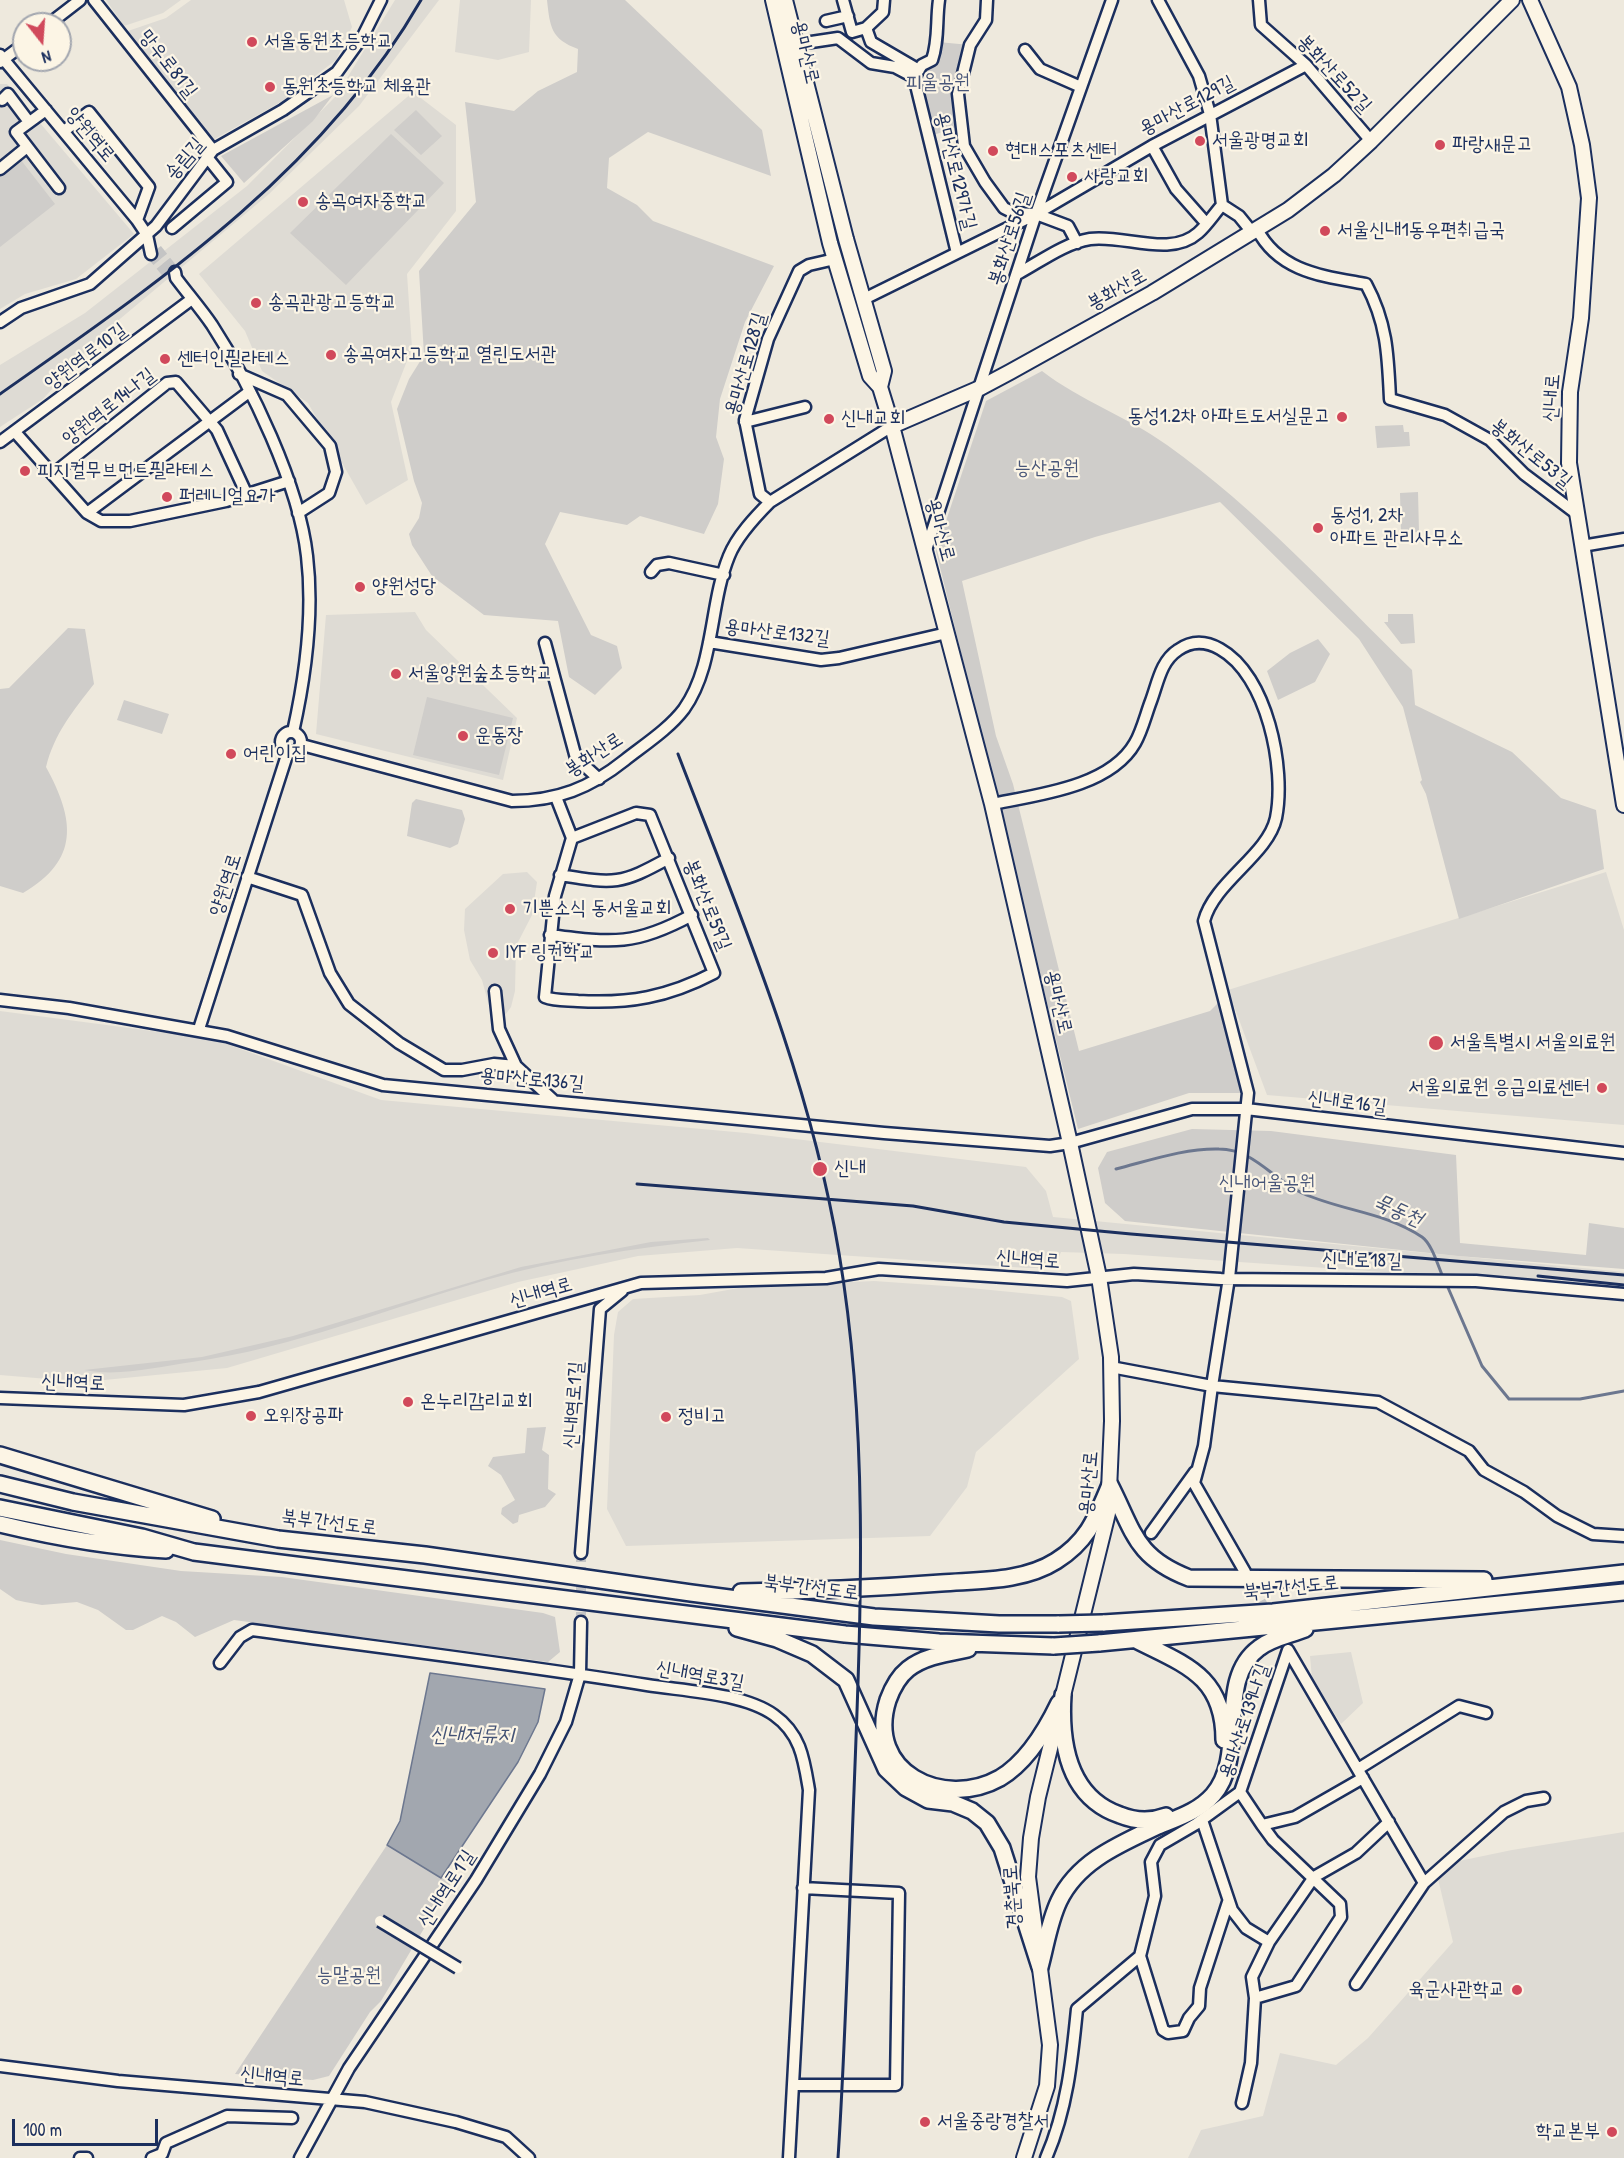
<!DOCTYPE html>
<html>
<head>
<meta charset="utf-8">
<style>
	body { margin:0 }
	#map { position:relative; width:1624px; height:2158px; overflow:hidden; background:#eee9dd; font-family:"Patrick Hand",sans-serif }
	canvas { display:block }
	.north { position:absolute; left:12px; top:12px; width:60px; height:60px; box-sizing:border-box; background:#fcf5e5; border:2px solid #a2a6af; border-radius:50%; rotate:163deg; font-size:16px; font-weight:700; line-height:24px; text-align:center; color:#1b2f5e }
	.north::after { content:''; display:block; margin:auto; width:21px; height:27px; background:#d1495b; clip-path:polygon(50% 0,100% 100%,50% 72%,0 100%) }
	.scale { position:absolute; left:12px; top:2119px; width:146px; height:27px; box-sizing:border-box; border:3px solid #1b2f5e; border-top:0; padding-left:8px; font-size:18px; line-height:21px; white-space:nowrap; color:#1b2f5e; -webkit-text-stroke:4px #fcf5e5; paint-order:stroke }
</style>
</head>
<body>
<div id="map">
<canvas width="1624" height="2158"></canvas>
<div class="north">N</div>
<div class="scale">100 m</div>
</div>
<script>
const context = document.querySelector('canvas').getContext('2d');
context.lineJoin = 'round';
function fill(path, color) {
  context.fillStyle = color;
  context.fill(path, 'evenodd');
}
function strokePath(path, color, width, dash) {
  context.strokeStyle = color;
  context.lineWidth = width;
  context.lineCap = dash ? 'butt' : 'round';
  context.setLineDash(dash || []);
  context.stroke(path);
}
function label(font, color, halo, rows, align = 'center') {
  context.font = font + ' "Patrick Hand","Poor Story",sans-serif';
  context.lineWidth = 4.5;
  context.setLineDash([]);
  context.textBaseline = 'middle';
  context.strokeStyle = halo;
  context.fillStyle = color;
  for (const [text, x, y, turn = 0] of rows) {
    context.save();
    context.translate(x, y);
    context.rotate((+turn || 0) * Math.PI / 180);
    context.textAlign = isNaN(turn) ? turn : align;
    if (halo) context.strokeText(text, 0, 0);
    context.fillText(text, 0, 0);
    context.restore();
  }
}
const built = new Path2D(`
	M106 0H181L163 13 124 26Z
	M191 0H344L352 27 336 60 281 102 211 141 125 32 166 18Z
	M395 0H439L359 106 269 194 102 334 43 399 0 427V365L85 313 247 186 336 96Z
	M460 0H531L529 52 498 60 455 52Z
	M0 84H7L134 234 76 279 25 294 0 309Z
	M413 92 456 125V211L407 274 412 348 391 402 408 480 366 505 308 403 262 371 245 331 199 274Z
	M415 612 426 630 517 718 503 780 316 734 326 615Z
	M527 872 537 882 532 915 516 946 515 991 511 1007 498 1025 494 1024 482 980 470 960 464 930 465 909 503 874Z
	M1606 872 1624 930V1125L1267 1095 1228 990Z
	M0 1011 190 1036 224 1043 381 1100 746 1133 1026 1167 1046 1191 1053 1217 1624 1272V1292L1557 1284 1124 1254 1061 1252 1054 1268H1027L737 1248 638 1256 518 1282 227 1368 84 1382 0 1375Z
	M874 1281 960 1287 1062 1297 1071 1301 1079 1359 976 1452 967 1487 930 1536 626 1546 607 1509 614 1335 618 1312 633 1299 700 1295 744 1287Z
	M1351 1652 1363 1703 1341 1724 1312 1678 1310 1656Z
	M1624 1832V2158H1188L1201 2130 1263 2116 1280 2053 1336 2065 1368 2038 1453 1942 1435 1866 1512 1850Z`);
const green = new Path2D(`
	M547 0H625L762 130 771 176 648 132 609 158 607 188 637 205 653 221 774 266 745 322 720 399 716 437 724 459 718 504 704 534 640 516 627 525 560 512 545 544 591 635 617 646 622 668 595 695 569 677 558 621 484 615 432 576 412 545 409 534 419 518 422 503 414 481 397 409 409 379 424 355 419 271 476 202 465 102 514 111 538 91 577 72 578 49C551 39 550 27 547 0Z
	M938 42 970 45 960 92 965 124 928 137 914 77Z
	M333 95 313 121 244 183 221 156Z
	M416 110 442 136 421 155 394 130Z
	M391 134 444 183 346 285 290 233Z
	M17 155 55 204 0 247V168Z
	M1042 371C1081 401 1128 417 1167 445 1257 509 1333 593 1412 670L1415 705 1512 752 1561 798 1596 810 1604 869 1459 919 1426 794 1420 782 1422 780 1403 707 1359 639 1220 502 1095 537 962 581 996 736 1013 784 1079 1051 1210 1011 1222 999 1248 1093H1189L1078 1129 936 551 986 401Z
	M1403 425 1404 432H1409L1410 446 1377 448 1375 426Z
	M1418 492 1419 532 1401 533 1400 493Z
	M1388 614H1413L1415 643 1401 644 1384 622H1388Z
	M68 628 85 629 94 684C73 711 54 734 46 767 75 820 80 860 23 893L0 886V689L9 688Z
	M1318 639 1330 654 1315 682 1278 700 1267 671 1290 653Z
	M427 697 513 718 499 775 413 755Z
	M124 700 169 714 162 734 117 720Z
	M416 799 462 810 465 819 458 844 450 848 407 836 412 803Z
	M1192 1129 1271 1131 1456 1155 1460 1243 1586 1255 1589 1223 1624 1228V1269L1458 1256 1125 1221 1105 1203 1098 1168 1107 1152Z
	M708 1238 710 1240C634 1248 560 1259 486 1280 389 1308 293 1348 192 1362 157 1367 119 1377 84 1370L202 1357 293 1336 521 1267 651 1242Z
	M546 1427 542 1450 549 1455 548 1489 556 1494 545 1507 519 1515 518 1522 513 1524 501 1514 502 1508 515 1500 501 1475 488 1466 493 1457 525 1453 527 1428Z
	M0 1540 66 1554 181 1571 282 1577 543 1613 555 1617 560 1652 548 1662 234 1620 195 1637 176 1622 162 1616 133 1630H126L98 1610 77 1602 42 1605 25 1602 16 1600 0 1589Z
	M387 1845 451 1883 381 2001 370 2012 329 2076 313 2080 235 2074Z`);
const water = new Path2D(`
	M430 1673 545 1689 538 1722 518 1762 441 1878 387 1845 400 1821Z`);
const stream = new Path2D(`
	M1116 1169C1148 1161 1185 1148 1219 1149 1254 1149 1272 1179 1302 1193 1342 1211 1385 1212 1422 1237 1432 1244 1438 1266 1443 1277
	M1446 1283 1482 1366 1509 1399H1580L1624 1391`);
const minorTunnel = new Path2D(`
	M157 249 175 272
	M151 254 169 276
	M1246 1575 1269 1616
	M581 1622V1553`);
const minor = new Path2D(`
	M94 0 213 150
	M843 0 852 32 866 28
	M884 0 883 12 866 28 871 42 919 70
	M939 0C936 21 939 40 932 60L922 65 914 77 957 253
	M987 0 986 20 970 45 958 94 964 146 985 182 1004 208 1014 213 1036 214 1068 226 1077 243
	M1158 0 1199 76 1210 114 1222 205 1239 216 1252 232
	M1259 0 1261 25 1306 65 1371 141
	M826 21 848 16
	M49 24 80 0
	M798 44 838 38 871 63 895 67 914 77
	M1025 50 1040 69 1081 87
	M0 55 137 220 147 235 151 254
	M0 62 24 44
	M2 100 8 94 29 122
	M46 110 16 132 59 188
	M64 131 89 112 149 187 137 220
	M1152 146 1176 189 1206 223
	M0 169 27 147
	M172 228 227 182 207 157
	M1257 229C1279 272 1323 276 1366 284 1387 323 1388 355 1390 399L1445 415 1490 440 1524 474 1577 514
	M175 272 176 278C188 294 201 309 212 325 251 385 299 485 307 556 314 615 306 674 293 732
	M1019 273C1041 261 1065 243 1090 239 1123 234 1170 258 1198 233 1207 225 1214 214 1222 205
	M864 299 1036 214 1152 146 1306 65
	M0 322 21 308 90 284 156 226 213 150 283 110 337 72 363 36 381 0
	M239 374 287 395 330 446 336 472 329 493 298 513
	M745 422 805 407
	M15 432 87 513 101 521H130L226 501 289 481
	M0 442 192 299
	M53 474 167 383 176 382 217 430 247 495
	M770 502 760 494 745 420 768 339 799 271 809 265 835 259
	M87 513 249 392
	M1582 546 1624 539
	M925 553 1036 214 1112 0
	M651 572 657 565 669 563 724 575
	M709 642 821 660 839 658 947 633
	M545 643 576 758 599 779
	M281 742a10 10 0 1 1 20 0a10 10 0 1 1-20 0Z
	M302 745 512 801C557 801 590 788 625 760 644 745 669 729 684 709 715 665 709 605 729 556 737 536 755 517 770 502L892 426
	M556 797 572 838 555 896 545 997C555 1001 567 1000 578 1001 629 1004 668 997 714 973L650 815 636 813 572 838
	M992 804C1037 795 1110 787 1135 743 1142 731 1146 714 1151 701 1158 682 1161 661 1178 650 1192 640 1206 641 1220 649 1267 675 1286 768 1276 818 1268 855 1214 882 1204 921L1248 1093 1229 1278 1212 1386 1111 1367
	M560 875C615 884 620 885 669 858
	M247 877 302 895 330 973 349 1004 399 1043 444 1070H462L494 1064 516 1066 553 1100
	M550 935C613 943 635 946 692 915
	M495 991 499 1029 516 1066
	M0 1000 69 1008 227 1036 383 1085 884 1133 1050 1146 1070 1143 1192 1109H1246L1624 1153
	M199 1029 288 752
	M0 1398 184 1405 259 1392 641 1283 826 1278 879 1269 1067 1281 1134 1274 1221 1279 1476 1281 1624 1294
	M1151 1533 1195 1472
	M581 1553 600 1309 622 1291
	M1245 1572 1194 1483 1204 1446 1212 1386 1378 1402 1469 1451 1484 1470 1524 1492 1557 1516 1593 1534 1624 1536
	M1288 1650 1424 1883
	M220 1663 240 1637 252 1630C384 1648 516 1664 647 1685 684 1691 743 1693 774 1715 801 1734 804 1760 809 1790L789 2158
	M1358 1769 1459 1706 1486 1713
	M1240 1792 1262 1825 1295 1817 1363 1778
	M1202 1820 1232 1910 1246 1928 1269 1942
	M1140 1956 1163 2030 1168 2033 1183 2031 1189 2018 1199 2006 1200 1988 1228 1902
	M1356 1984 1424 1883 1504 1812 1526 1801 1544 1798
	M1255 1998 1296 1986 1341 1917 1340 1904 1273 1840 1262 1825
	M0 2066 118 2081 365 2102 456 2122 506 2137 529 2158
	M793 2085H896L899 1893 803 1888
	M1242 2103 1251 2063 1255 1998 1252 1977 1269 1942 1314 1877 1356 1853 1389 1822
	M80 2158H87
	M152 2158 162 2154 166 2143 227 2116 292 2118
	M300 2158 349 2068 476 1880 540 1774 566 1722 580 1674 581 1622
	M1046 2158C1067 2110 1072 2060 1077 2009L1140 1956 1155 1896 1151 1862 1160 1845 1196 1824 1240 1792 1288 1650`);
const major = new Path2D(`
	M773 0 830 243 870 376 880 387 892 426 992 804 1070 1143 1099 1277 1111 1357 1112 1421 1108 1513 1038 1797 1031 1838 1028 1877 1050 2045 1047 2086 1024 2158
	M785 0 846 239 884 371 880 387
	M1530 0 1569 87 1582 145 1589 198 1581 318 1570 392 1569 463 1624 805
	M892 426 980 388 1010 372 1152 293 1288 210 1334 175 1371 141 1512 0`);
const highway = new Path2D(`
	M0 1455 212 1519
	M0 1484 73 1502 278 1539 425 1555 691 1593 874 1617 999 1624H1059
	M1110 1485C1134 1532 1135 1557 1189 1578L1484 1580
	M0 1508 142 1537 194 1552 280 1563 845 1634 939 1642 1054 1646
	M0 1524C54 1537 110 1547 166 1550
	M741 1592C808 1591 875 1588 941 1583 979 1580 1023 1582 1056 1561 1088 1541 1096 1518 1110 1485
	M1103 1623 1273 1612 1624 1573
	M737 1628 777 1639 812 1654 846 1680 886 1769 906 1788 928 1800 953 1803 972 1811 987 1823 1002 1848 1040 1967
	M1138 1641C1186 1665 1224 1677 1224 1740
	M1099 1643 1624 1592
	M968 1649C948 1653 924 1656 908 1669 898 1677 892 1689 888 1700 865 1772 943 1810 1000 1778 1027 1762 1046 1730 1059 1703
	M1063 1695C1060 1743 1068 1797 1120 1815 1135 1821 1150 1822 1166 1816
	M1040 1967C1046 1945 1049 1922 1059 1901 1078 1861 1120 1844 1158 1826 1177 1818 1198 1812 1213 1795 1248 1755 1215 1680 1259 1648 1272 1638 1290 1635 1305 1629`);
const rail = new Path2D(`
	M0 394C158 283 323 171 421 0
	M678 754C741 918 810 1079 839 1253 869 1431 861 1611 854 1791 849 1913 846 2036 838 2158
	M637 1184 913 1206 1004 1222 1131 1234 1624 1275
	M1538 1276 1624 1285`);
const minorBridge = new Path2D(`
	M380 1921 458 1968`);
const highwayBridge = new Path2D(`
	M1059 1624 1103 1623
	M1054 1646 1099 1643`);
const markers = [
	[252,42,6,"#d1495b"],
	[270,87,6,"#d1495b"],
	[1200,141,6,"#d1495b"],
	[1440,145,6,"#d1495b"],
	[993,151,6,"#d1495b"],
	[1072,177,6,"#d1495b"],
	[303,202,6,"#d1495b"],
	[1325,231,6,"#d1495b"],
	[256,303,6,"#d1495b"],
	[331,355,6,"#d1495b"],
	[165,359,6,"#d1495b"],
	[1342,417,6,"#d1495b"],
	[829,419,6,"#d1495b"],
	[25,471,6,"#d1495b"],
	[167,497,6,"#d1495b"],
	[1318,528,6,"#d1495b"],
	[360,587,6,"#d1495b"],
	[396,674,6,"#d1495b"],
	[463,736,6,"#d1495b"],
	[231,754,6,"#d1495b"],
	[510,909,6,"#d1495b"],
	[493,953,6,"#d1495b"],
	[1436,1043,8,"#d1495b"],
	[1602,1088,6,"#d1495b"],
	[820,1169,8,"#d1495b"],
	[408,1402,6,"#d1495b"],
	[251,1416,6,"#d1495b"],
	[666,1417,6,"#d1495b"],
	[1517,1990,6,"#d1495b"],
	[925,2122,6,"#d1495b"],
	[1612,2132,6,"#d1495b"]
];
const poiNames = [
	["서울동원초등학교",264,42],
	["동원초등학교 체육관",282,87],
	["서울광명교회",1212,141],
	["파랑새문고",1452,145],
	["현대스포츠센터",1005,151],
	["사랑교회",1084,177],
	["송곡여자중학교",315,202],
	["서울신내1동우편취급국",1337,231],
	["송곡관광고등학교",268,303],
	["송곡여자고등학교 열린도서관",343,355],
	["센터인필라테스",177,359],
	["동성1.2차 아파트도서실문고",1330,417,"right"],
	["신내교회",841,419],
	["피지컬무브먼트필라테스",37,471],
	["퍼레니얼요가",179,497],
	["동성1, 2차",1330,516],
	["아파트 관리사무소",1330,539],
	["양원성당",372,587],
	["서울양원숲초등학교",408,674],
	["운동장",475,736],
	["어린이집",243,754],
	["기쁜소식 동서울교회",522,909],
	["IYF 링컨학교",505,953],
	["서울특별시 서울의료원",1450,1043],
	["서울의료원 응급의료센터",1590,1088,"right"],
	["신내",834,1169],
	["온누리감리교회",420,1402],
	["오위장공파",263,1416],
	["정비고",678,1417],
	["육군사관학교",1505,1990,"right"],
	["서울중랑경찰서",937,2122],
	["학교본부",1600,2132,"right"]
];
const streetNames = [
	["용마산로",805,52,77],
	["망우로81길",168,64,52],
	["봉화산로52길",1334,74,47],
	["용마산로129길",1187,106,-28],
	["양원역로",90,135,50],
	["송림길",185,159,-49],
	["용마산로129가길",955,171,76],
	["봉화산로56길",1010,239,-72],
	["봉화산로",1117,290,-29],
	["양원역로10길",86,357,-37],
	["용마산로128길",746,364,-74],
	["신내로",1552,398,-86],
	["양원역로14나길",109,407,-38],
	["봉화산로53길",1531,454,39],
	["용마산로",940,530,75],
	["용마산로132길",777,633,7],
	["봉화산로",594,755,-33],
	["양원역로",226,885,-72],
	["봉화산로59길",707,905,68],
	["용마산로",1058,1002,77],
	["용마산로136길",532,1080,5],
	["신내로16길",1347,1103,7],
	["신내역로",1028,1260,4],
	["신내로18길",1362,1261,1],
	["신내역로",541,1293,-16],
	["신내역로",73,1383,2],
	["신내역로1길",574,1405,-86],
	["용마산로",1089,1483,-85],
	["북부간선도로",329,1523,7],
	["북부간선도로",811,1588,7],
	["북부간선도로",1291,1588,-6],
	["신내역로3길",700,1676,10],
	["용마산로139나길",1245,1721,-71],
	["신내역로1길",447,1889,-57],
	["경춘북로",1013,1897,-94],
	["신내역로",272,2077,5]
];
const parkNames = [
	["피울공원",938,83],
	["능산공원",1047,469],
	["신내어울공원",1267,1184],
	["능말공원",349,1976]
];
const waterNames = [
	["묵동천",1398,1211,24],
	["신내저류지",472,1735]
];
fill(built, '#dedbd4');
fill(green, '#cfcdca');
fill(water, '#a2a7af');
strokePath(water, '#6c778f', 1.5);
strokePath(stream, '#6c778f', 3);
strokePath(minorTunnel, '#c4c4c4', 10, [10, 5]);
strokePath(minor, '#1b2f5e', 15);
strokePath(major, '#1b2f5e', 18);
strokePath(highway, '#1b2f5e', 20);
strokePath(minor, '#fcf5e5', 10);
strokePath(major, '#fcf5e5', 14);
strokePath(highway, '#fcf5e5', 15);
strokePath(rail, '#1b2f5e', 3);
strokePath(minorBridge, '#1b2f5e', 15, []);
strokePath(highwayBridge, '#1b2f5e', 20, []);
strokePath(minorBridge, '#fcf5e5', 10);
strokePath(highwayBridge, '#fcf5e5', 15);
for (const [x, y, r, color] of markers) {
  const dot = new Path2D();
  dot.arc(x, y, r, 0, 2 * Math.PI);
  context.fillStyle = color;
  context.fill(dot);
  strokePath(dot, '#fcf5e5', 2);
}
label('20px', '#1b2f5e', '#fcf5e5', poiNames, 'left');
label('20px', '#1b2f5e', '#fcf5e5', streetNames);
label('20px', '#485679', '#fcf5e5', parkNames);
label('italic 21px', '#445376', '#fcf5e5', waterNames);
</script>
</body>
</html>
